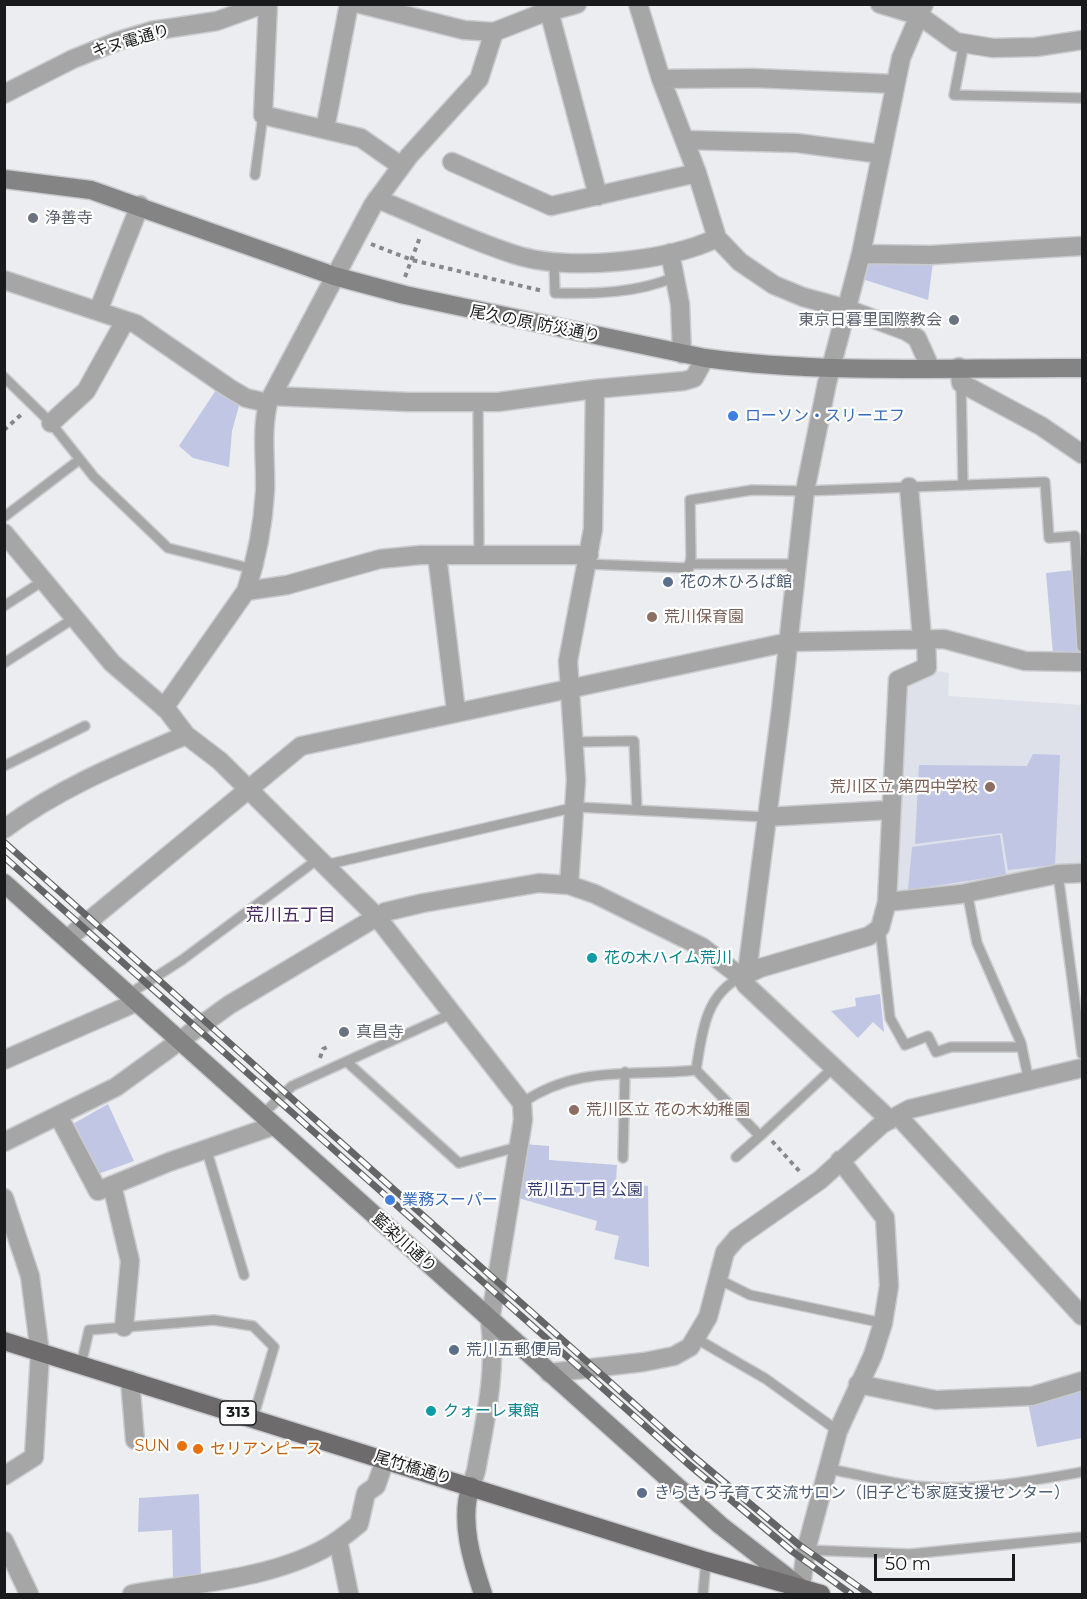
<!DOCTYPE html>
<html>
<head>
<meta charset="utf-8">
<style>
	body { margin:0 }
	#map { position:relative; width:1087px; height:1599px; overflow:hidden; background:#ecedf0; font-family:Montserrat,sans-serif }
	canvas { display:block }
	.frame { position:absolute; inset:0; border:6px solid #191a1b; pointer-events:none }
	.scale { position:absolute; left:874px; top:1554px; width:141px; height:27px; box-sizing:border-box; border:3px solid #191a1b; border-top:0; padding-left:8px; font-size:18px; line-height:21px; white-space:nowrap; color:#191a1b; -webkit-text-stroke:4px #fff; paint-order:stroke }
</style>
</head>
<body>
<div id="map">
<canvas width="1087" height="1599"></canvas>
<div class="frame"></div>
<div class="scale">50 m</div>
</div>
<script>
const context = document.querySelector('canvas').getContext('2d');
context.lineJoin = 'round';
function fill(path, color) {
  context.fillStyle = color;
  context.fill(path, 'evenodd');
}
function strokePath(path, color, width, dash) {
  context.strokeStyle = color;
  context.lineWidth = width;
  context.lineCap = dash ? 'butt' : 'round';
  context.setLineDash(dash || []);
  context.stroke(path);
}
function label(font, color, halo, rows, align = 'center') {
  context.font = font + ' Montserrat,"Noto Sans JP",sans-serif';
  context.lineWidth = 4.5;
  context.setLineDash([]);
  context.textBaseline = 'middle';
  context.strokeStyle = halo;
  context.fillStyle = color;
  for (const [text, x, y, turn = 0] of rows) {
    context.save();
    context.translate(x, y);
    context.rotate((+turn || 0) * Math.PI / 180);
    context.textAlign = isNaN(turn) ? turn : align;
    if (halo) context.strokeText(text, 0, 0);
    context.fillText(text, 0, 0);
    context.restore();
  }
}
const built = new Path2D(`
	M931 670 949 673 948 696 1082 705V868L1058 869 899 894 892 889 904 682Z`);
const green = new Path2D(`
	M867 261 933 262 928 300 862 279Z
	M218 387 240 402 232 431 229 467 193 458 179 446Z
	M1073 570 1080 652 1053 654 1046 573Z
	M1033 754 1060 755 1055 865 1008 870 1002 833 915 844 919 765 1027 766Z
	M1000 835 1006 875 908 890 912 847Z
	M880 994 884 1032 873 1022 858 1038 831 1011 856 1006 855 998Z
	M108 1104 134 1161 98 1174 71 1125Z
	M524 1144 549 1146V1160L617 1165 616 1183 648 1186 649 1267 614 1259 619 1236 595 1230 597 1221 515 1197Z
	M1082 1390V1438L1037 1447 1028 1403Z
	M199 1494 201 1576 173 1579 172 1530 138 1532 139 1498Z`);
const path = new Path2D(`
	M371 244 412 260 543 291
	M405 277 420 237
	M4 430 24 412
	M320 1058 323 1049 329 1046
	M772 1141 801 1173`);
const lane = new Path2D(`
	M964 43 954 95 1082 98
	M255 175 263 115
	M554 262 555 293C596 294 637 293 675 277
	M4 377 51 423 94 477 168 548 253 569
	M961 383 963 485
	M478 402 479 555
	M4 517 79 460
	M587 564 689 568 691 557 690 500 752 490 805 491 1045 482 1049 538 1075 536 1082 647
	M689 564H797
	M4 606 43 581
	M4 663 73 619
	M573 742 634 741 637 810
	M4 766 85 726
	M325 865 576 807 766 817
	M1058 874 1082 1054
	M967 892 977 943 1021 1043 1029 1082
	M880 928 890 1018 905 1045 928 1036 936 1052 951 1047H1022
	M129 994 182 960 318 859
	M347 1062 459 1163 510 1149 518 1150
	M696 1070 760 1136 834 1067
	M522 1103C579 1064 633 1077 696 1070 702 1033 705 995 741 977
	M262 1115 292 1086 451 1014
	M206 1148 244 1275
	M736 1157 760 1136
	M623 1158 625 1072
	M718 1279 750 1295 883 1323
	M697 1339 766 1379 838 1431
	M81 1365 89 1330 214 1320 253 1326 274 1347 253 1418
	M829 1469C857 1474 886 1482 914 1486 972 1492 1026 1482 1082 1472
	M806 1550 910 1554 1082 1537
	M703 1594 706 1561`);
const street = new Path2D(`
	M268 4 263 115 361 138 401 166
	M360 4 464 30 494 32 540 14 577 4
	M638 4 661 79 697 173 717 238 740 262 774 285 803 297 847 309 906 331 917 338 930 367
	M880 4 920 16 956 42 993 48 1036 47 1082 40
	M549 11 598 196
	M661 79 752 78 895 84
	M4 94 73 59 118 41 151 31 217 21 264 4
	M325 129 349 4
	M685 140 797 143 881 154
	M452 162 551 206 697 173
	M377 199C422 217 467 239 513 254 567 272 666 262 717 238
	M670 253 680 304 682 354
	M861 254 931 255 1082 246
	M4 280 136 324 229 388 246 398 268 403
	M98 311 140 205
	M959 367 961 383 1041 426 1082 454
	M272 396 408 402H498L595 389 684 381 694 378 705 358
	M51 423 86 391 125 321
	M909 487 922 638
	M4 533 112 663 167 710 186 735 220 761 377 917 522 1103 523 1120 490 1321C497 1372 485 1420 476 1471L471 1486
	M437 555 456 711
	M246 591C257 558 263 526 265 491 266 461 261 433 268 403L373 205 409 156 479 79 494 32
	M164 708 246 591 287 585 380 559 421 555H589
	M766 817 890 810
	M4 829C59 788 123 762 186 735
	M569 885 576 780 568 661 593 529 595 389
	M887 902 961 894 1058 874 1082 873
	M67 939 301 746 789 642 944 639 1025 661 1082 662
	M741 977 748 965 781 709 805 491 827 383 861 254 901 58 924 4
	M741 977 760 968 869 936 880 928 887 902 898 680 927 667 926 638
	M4 1060 137 1002
	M898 1116 1082 1316
	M59 1117 98 1191 169 1162 273 1126
	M4 1142 116 1087 229 1005 385 912 423 903 539 883 569 885 595 894 702 947 741 977 746 985 890 1120
	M112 1185 130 1261 124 1327
	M4 1198 30 1276 40 1353 34 1457 4 1476
	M549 1373 644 1362 674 1356 690 1347 708 1317 725 1252 737 1238 820 1180 882 1124 910 1109 1082 1068
	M130 1380 135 1440
	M858 1384 936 1400 1032 1396 1082 1381
	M338 1540 349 1594
	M4 1541 29 1594
	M132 1594C196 1583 272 1579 329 1546 340 1540 350 1531 359 1524L366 1493 376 1486 385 1460
	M800 1594 806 1550 838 1431 873 1355 883 1323 889 1286 885 1218 840 1160`);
const secondary = new Path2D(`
	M4 179 91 190 334 276 405 295 705 358C829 375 957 367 1082 368
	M4 883 720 1525 800 1587
	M471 1486C459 1520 472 1561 483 1594`);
const primary = new Path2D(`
	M4 1341 706 1561 821 1594`);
const rail = new Path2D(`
	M4 842 693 1456 798 1544 869 1594
	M4 857 687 1463 793 1552 851 1594`);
const markers = [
	[33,218,6,"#6b7280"],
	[954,320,6,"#6b7280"],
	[733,416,6,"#3f7fe0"],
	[668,582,6,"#5c6f8a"],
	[652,617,6,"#8d6e63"],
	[990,787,6,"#8d6e63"],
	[592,958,6,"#0f9aa8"],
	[344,1032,6,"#6b7280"],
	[574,1110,6,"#8d6e63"],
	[390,1200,6,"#3f7fe0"],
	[454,1350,6,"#5c6f8a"],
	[431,1411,6,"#0f9aa8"],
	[182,1446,6,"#e8710a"],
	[198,1449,6,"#e8710a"],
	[642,1493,6,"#5c6f8a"]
];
const shields = [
	[238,1413,36]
];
const shieldNames = [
	["313",238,1413]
];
const streetNames = [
	["キヌ電通り",131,41,-16],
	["尾久の原 防災通り",535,324,11],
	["藍染川通り",404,1243,42],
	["尾竹橋通り",413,1468,17]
];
const worshipNames = [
	["浄善寺",45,218],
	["東京日暮里国際教会",942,320,"right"],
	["真昌寺",356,1032]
];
const shopNames = [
	["ローソン・スリーエフ",745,416],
	["業務スーパー",402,1200]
];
const serviceNames = [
	["花の木ひろば館",680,582],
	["荒川五郵便局",466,1350],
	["きらきら子育て交流サロン（旧子ども家庭支援センター）",654,1493]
];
const educationNames = [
	["荒川保育園",664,617],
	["荒川区立 第四中学校",978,787,"right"],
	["荒川区立 花の木幼稚園",586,1110]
];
const cultureNames = [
	["花の木ハイム荒川",604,958],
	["クォーレ東館",443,1411]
];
const parkNames = [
	["荒川五丁目 公園",585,1190]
];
const foodNames = [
	["SUN",170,1446],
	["セリアンピース",210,1449,"left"]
];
const neighbourhoodNames = [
	["荒川五丁目",291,916]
];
fill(built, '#dee0ea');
fill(green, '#c0c6e3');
strokePath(lane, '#cacbce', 12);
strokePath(street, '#cacbce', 21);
strokePath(secondary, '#cacbce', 21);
strokePath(primary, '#cacbce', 21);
strokePath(path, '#87888a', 4, [4.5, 4.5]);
strokePath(lane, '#a7a6a7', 9);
strokePath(street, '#a7a6a7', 18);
strokePath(secondary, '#858485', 18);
strokePath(primary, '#6d6b6c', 18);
strokePath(rail, '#646566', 7);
strokePath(rail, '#fff', 4.5, [14]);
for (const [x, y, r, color] of markers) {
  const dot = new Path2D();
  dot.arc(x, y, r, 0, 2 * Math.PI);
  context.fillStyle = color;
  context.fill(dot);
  strokePath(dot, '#fff', 2);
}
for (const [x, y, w] of shields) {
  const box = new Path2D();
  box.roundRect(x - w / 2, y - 12, w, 24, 4.5);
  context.fillStyle = '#fff';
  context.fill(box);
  strokePath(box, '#191a1b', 1.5);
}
label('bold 15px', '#191a1b', null, shieldNames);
label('16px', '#191a1b', '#fff', streetNames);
label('16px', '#5b616d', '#fff', worshipNames, 'left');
label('16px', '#366cbe', '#fff', shopNames, 'left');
label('16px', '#4e5e75', '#fff', serviceNames, 'left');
label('16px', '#785e54', '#fff', educationNames, 'left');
label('16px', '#0d838f', '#fff', cultureNames, 'left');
label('16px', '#363c75', '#fff', parkNames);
label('16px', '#c56008', '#fff', foodNames, 'right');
label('18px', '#492961', '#fff', neighbourhoodNames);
</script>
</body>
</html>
